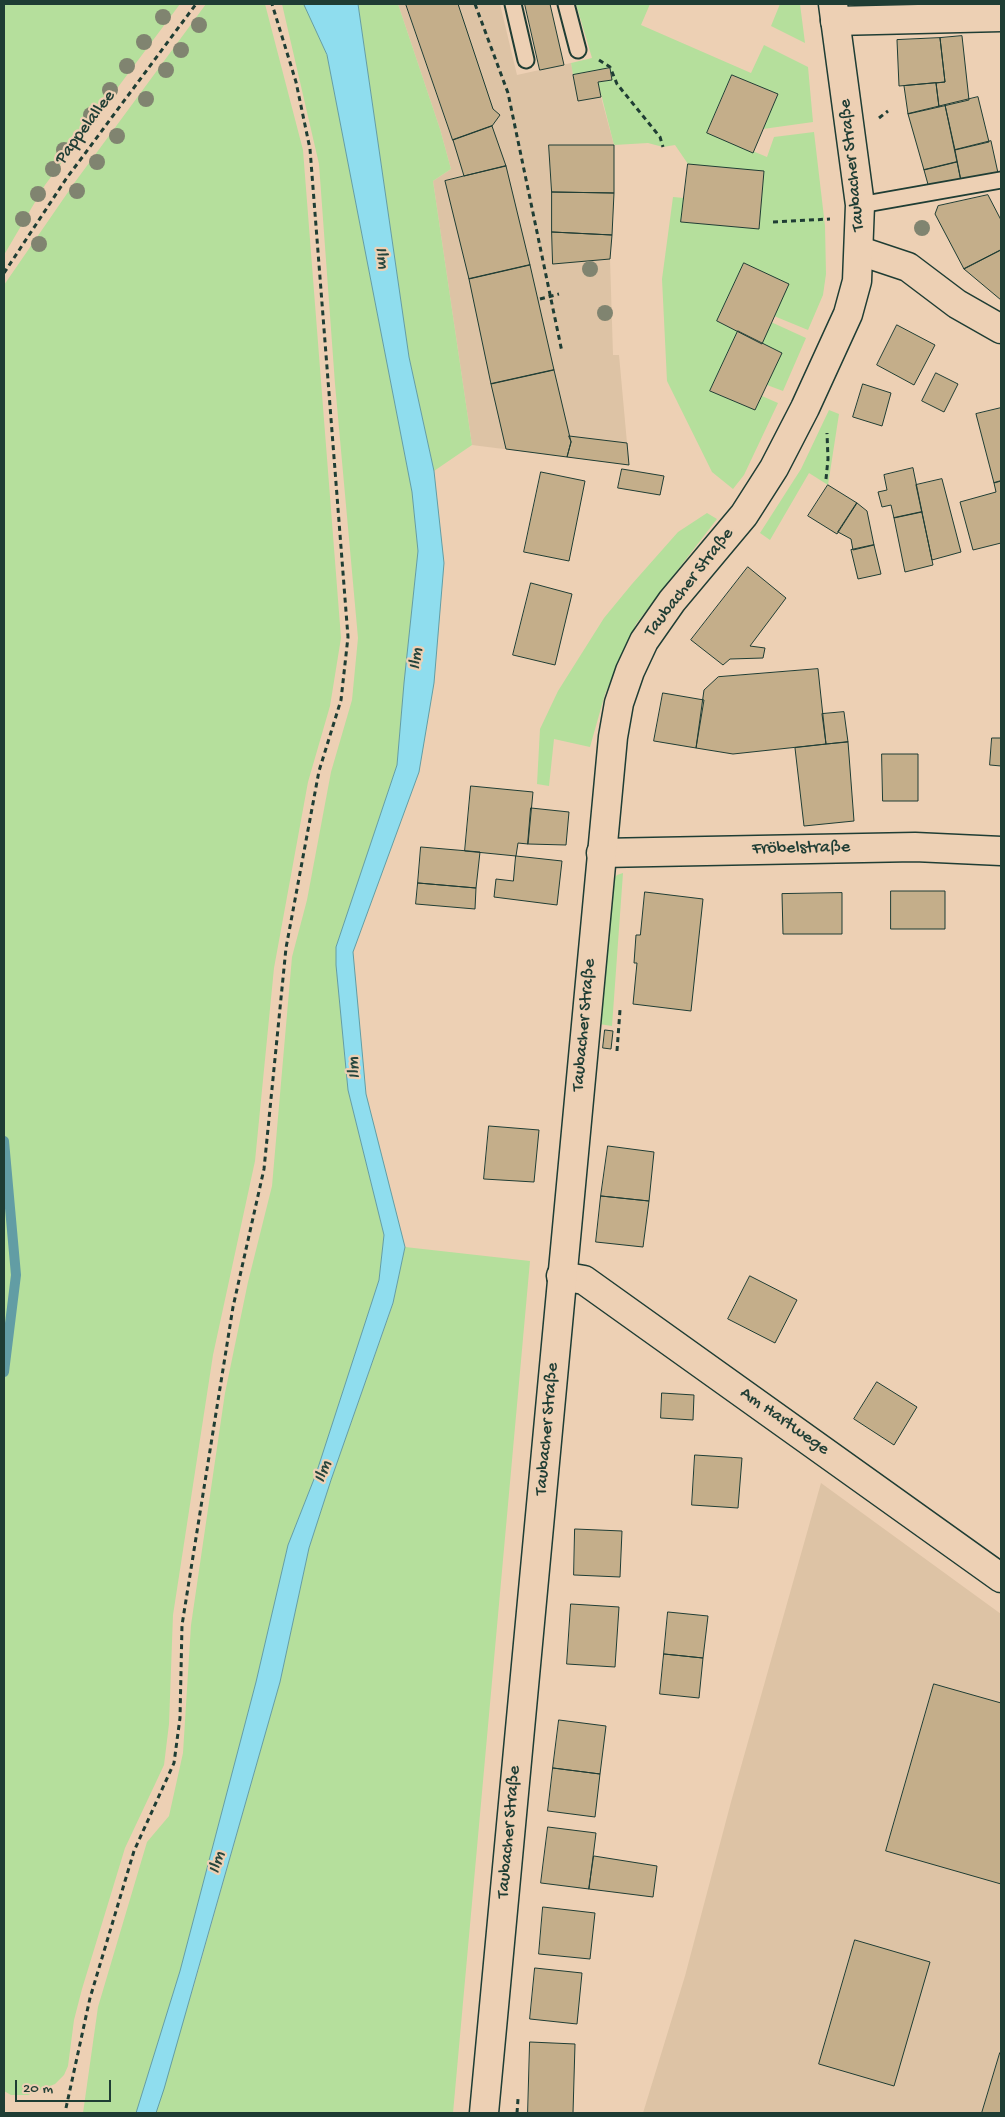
<!DOCTYPE html>
<html>
<head>
<meta charset="utf-8">
<style>
	body { margin:0 }
	#map { position:relative; width:1005px; height:2117px; overflow:hidden; background:#edd0b4; font-family:"Gochi Hand",sans-serif }
	canvas { display:block }
	.frame { position:absolute; inset:0; border:5px solid #1f3d34; pointer-events:none }
	.scale { position:absolute; left:15px; top:2080px; width:96px; height:22px; box-sizing:border-box; border:2px solid #1f3d34; border-top:0; padding-left:6px; font-size:15px; line-height:18px; white-space:nowrap; color:#1f3d34; -webkit-text-stroke:4px #edd0b4; paint-order:stroke }
</style>
</head>
<body>
<div id="map">
<canvas width="1005" height="2117"></canvas>
<div class="frame"></div>
<div class="scale">20 m</div>
</div>
<script>
const context = document.querySelector('canvas').getContext('2d');
context.lineJoin = 'round';
function fill(path, color) {
  context.fillStyle = color;
  context.fill(path, 'evenodd');
}
function strokePath(path, color, width, dash) {
  context.strokeStyle = color;
  context.lineWidth = width;
  context.lineCap = dash ? 'butt' : 'round';
  context.setLineDash(dash || []);
  context.stroke(path);
}
function label(font, color, halo, rows, align = 'center') {
  context.font = font + ' "Gochi Hand",sans-serif';
  context.lineWidth = 4.5;
  context.setLineDash([]);
  context.textBaseline = 'middle';
  context.strokeStyle = halo;
  context.fillStyle = color;
  for (const [text, x, y, turn = 0] of rows) {
    context.save();
    context.translate(x, y);
    context.rotate((+turn || 0) * Math.PI / 180);
    context.textAlign = isNaN(turn) ? turn : align;
    if (halo) context.strokeText(text, 0, 0);
    context.fillText(text, 0, 0);
    context.restore();
  }
}
const built = new Path2D(`
	M398 4H500L517 75 571 63 578 101 601 97 614 145 610 259 613 355H619L629 465 472 445 433 181 451 169 440 129Z
	M821 1483 1001 1614V2113H643L685 1976 731 1802Z`);
const green = new Path2D(`
	M4 4H180L45 185 4 255Z
	M206 4H265L303 150 341 638 330 706 308 782 274 968 255 1161 213 1355 173 1615 169 1724 164 1765 125 1848 82 1989 74 2020 68 2066 64 2075 55 2084 28 2095H11L4 2091V285L75 182Z
	M282 4H304L327 55 412 492 418 551 404 683 397 765 336 947V965L348 1090 384 1235 379 1280 316 1474 288 1545 256 1682 180 1971 136 2113H83L98 2007 147 1842 169 1816 183 1753 191 1625 225 1393 248 1282 272 1186 292 957 307 900 331 772 352 700 358 638 335 384 319 164Z
	M358 4H398L440 129 451 169 433 181 472 445 434 471 409 357Z
	M576 4H650L641 25 751 73 764 45 808 67 813 122 763 129 778 94 732 75 707 132 767 157 774 137 814 132 825 226 826 274 823 295 808 330 774 316 788 284 744 263 717 321 738 331 710 391 755 410 762 396 778 403 744 475 733 489 712 472 667 381 662 279 673 197 684 198 682 222 759 229 764 172 688 164 675 145 663 147 648 143 614 145 598 82 612 80 609 68 573 75 571 63 592 58Z
	M780 4H800L805 43 771 26Z
	M771 322 806 338 783 391 767 385 781 353 762 344Z
	M829 410 839 414 828 485 809 473 770 540 760 533 801 469Z
	M707 513 717 519 636 624 605 694 590 747 554 739 549 786 537 784 540 729 558 691 604 618 632 584 678 532Z
	M623 873 612 1026 599 1024 612 881 617 875Z
	M405 1247 530 1261 453 2113H156L197 1975 280 1682 309 1548 331 1480 393 1304Z`);
const water = new Path2D(`
	M304 4H358L409 357 434 471 444 563 434 683 419 772 353 952 366 1094 405 1247 393 1303 331 1480 309 1548 280 1682 164 2089 156 2113H136L180 1971 256 1682 288 1545 316 1474 379 1280 384 1235 348 1090 336 965V947L397 765 404 683 418 551 412 492 327 55Z`);
const stream = new Path2D(`
	M4 1141 16 1275 4 1372`);
const building = new Path2D(`
	M406 4H458L493 109 500 115 492 126 453 140Z
	M525 4H550L564 65 540 70Z
	M962 36 969 100 939 107 936 83 945 82 940 38Z
	M940 38 945 82 899 86 897 40Z
	M610 68 612 80 598 82 601 97 578 101 573 75Z
	M732 75 778 94 753 153 707 133Z
	M936 83 939 107 908 114 904 86Z
	M978 97 989 142 955 150 945 105Z
	M945 105 957 162 924 170 908 114Z
	M492 126 506 166 464 176 453 140Z
	M991 141 998 173 961 181 955 150Z
	M549 145H614V193L552 192Z
	M957 162 961 181 929 188 924 170Z
	M688 164 764 171 759 229 681 222Z
	M506 166 530 265 469 279 445 181Z
	M552 192 614 193 612 235 552 232Z
	M988 195 1001 220V250L964 269 935 214 938 206Z
	M552 232 612 235 610 259 553 264Z
	M1001 250V300L964 269Z
	M744 263 789 284 762 344 717 321Z
	M530 265 554 370 491 384 469 279Z
	M897 325 935 345 914 385 877 365Z
	M738 331 782 353 755 410 710 391Z
	M554 370 571 442 567 457 506 449 491 384Z
	M936 373 958 384 944 412 922 401Z
	M863 384 891 393 882 426 853 417Z
	M1001 408V481L994 483 976 414Z
	M569 436 627 443 629 465 567 457 571 442Z
	M913 468 922 512 894 518 891 505 882 507 878 492 887 490 884 475Z
	M622 469 664 476 660 495 618 488Z
	M541 472 585 481 569 561 524 552Z
	M942 479 961 552 932 560 916 485Z
	M1001 481V543L973 550 960 502 996 492 994 483Z
	M828 485 857 503 837 534 808 516Z
	M857 503 867 511 874 545 853 550 851 539 838 532Z
	M922 512 933 565 905 572 894 518Z
	M874 545 881 574 858 579 851 550Z
	M748 567 786 598 750 646 765 648 763 658 730 659 723 665 691 640Z
	M531 583 572 594 555 665 513 655Z
	M818 669 826 744 733 754 696 748 704 690 718 677Z
	M663 693 704 700 696 748 654 741Z
	M844 712 848 742 826 744 822 714Z
	M992 738H1001V766L990 765Z
	M848 742 854 821 804 826 795 748Z
	M882 754H918V801H883Z
	M471 786 533 792 528 844 518 843 516 856 465 851Z
	M531 808 569 812 566 845 528 844Z
	M421 847 480 852 476 888 418 883Z
	M516 856 562 861 557 905 494 897 496 879 513 881Z
	M418 883 476 888 475 909 416 904Z
	M891 891H945V929H891Z
	M645 892 703 899 691 1011 633 1004 637 963H634L636 935H640Z
	M842 893V934H783L782 894Z
	M605 1030 613 1031 611 1049 603 1048Z
	M489 1126 539 1130 534 1182 484 1179Z
	M608 1146 654 1152 649 1201 601 1196Z
	M601 1196 649 1201 643 1247 596 1242Z
	M750 1276 797 1300 775 1343 728 1319Z
	M877 1382 917 1407 894 1445 854 1419Z
	M662 1393 694 1395 693 1420 661 1418Z
	M695 1455 742 1458 738 1508 692 1505Z
	M575 1529 622 1531 620 1577 574 1575Z
	M571 1604 619 1607 615 1667 567 1664Z
	M668 1612 708 1616 703 1658 664 1654Z
	M664 1654 703 1658 699 1698 660 1694Z
	M934 1684 1001 1703V1884L886 1851Z
	M559 1720 606 1726 600 1774 553 1768Z
	M553 1768 600 1774 595 1817 548 1811Z
	M548 1827 596 1833 589 1889 541 1883Z
	M594 1856 657 1866 653 1897 589 1889Z
	M543 1907 595 1913 590 1959 539 1954Z
	M855 1940 930 1962 894 2086 819 2064Z
	M535 1968 582 1973 577 2024 530 2019Z
	M530 2042 575 2044 573 2113H528Z
	M1000 2053 1001 2054V2113H982Z`);
const path = new Path2D(`
	M475 4 508 93 562 352
	M599 60 610 67 617 84 660 137 663 147
	M879 118 888 111
	M773 222 830 219
	M4 273 66 179 196 4
	M826 479 828 459 827 433
	M617 1051 620 1010
	M66 2108 90 1998 134 1851 174 1763 180 1718 182 1625 233 1307 264 1169 286 948 319 771 341 700 348 637 310 149 296 82 272 4
	M517 2113 518 2099`);
const lane = new Path2D(`
	M513 4 526 60
	M566 4 578 50
	M860 205 1001 180`);
const street = new Path2D(`
	M835 21 1001 17
	M860 251 908 267 957 304 1001 329
	M601 853 915 847 1001 851
	M561 1276 584 1280 1001 1578`);
const secondary = new Path2D(`
	M484 2113 613 737 619 703 630 671 644 641 672 601 744 515 774 468 805 408 848 314 857 281 860 205 833 4`);
const pathBridge = new Path2D(`
	M540 299 559 294`);
const trees = [
	[163,17],
	[199,25],
	[144,42],
	[181,50],
	[127,66],
	[166,70],
	[110,90],
	[146,99],
	[91,115],
	[117,136],
	[64,150],
	[97,162],
	[53,169],
	[77,191],
	[38,194],
	[23,219],
	[922,228],
	[39,244],
	[590,269],
	[605,313]
];
const streetNames = [
	["Pappelallee",86,128,-53],
	["Taubacher Straße",853,165,-96],
	["Taubacher Straße",690,583,-52],
	["Fröbelstraße",801,849,-1],
	["Taubacher Straße",585,1025,-85],
	["Am Hartwege",784,1422,35],
	["Taubacher Straße",548,1429,-85],
	["Taubacher Straße",510,1832,-85]
];
const waterNames = [
	["Ilm",381,258,81],
	["Ilm",417,659,-84],
	["Ilm",355,1068,-95],
	["Ilm",324,1472,-70],
	["Ilm",218,1863,-74]
];
fill(built, '#ddc3a5');
fill(green, '#b5df9c');
fill(water, '#8fddee');
strokePath(water, '#629da4', 1);
strokePath(stream, '#629da4', 10);
fill(building, '#c4ae8a');
strokePath(building, '#1f3d34', 1);
strokePath(lane, '#1f3d34', 19);
strokePath(street, '#1f3d34', 31);
strokePath(secondary, '#1f3d34', 31);
strokePath(path, '#1f3d34', 3, [5, 4]);
strokePath(lane, '#edd0b4', 15);
strokePath(street, '#edd0b4', 28);
strokePath(secondary, '#edd0b4', 28);
strokePath(pathBridge, '#1f3d34', 3, [5, 4]);
context.fillStyle = '#808470';
for (const [x, y] of trees) {
  context.beginPath();
  context.arc(x, y, 8, 0, 2 * Math.PI);
  context.fill();
}
label('18px', '#1f3d34', '#edd0b4', streetNames);
label('italic 19px', '#25453d', '#edd0b4', waterNames);
</script>
</body>
</html>
